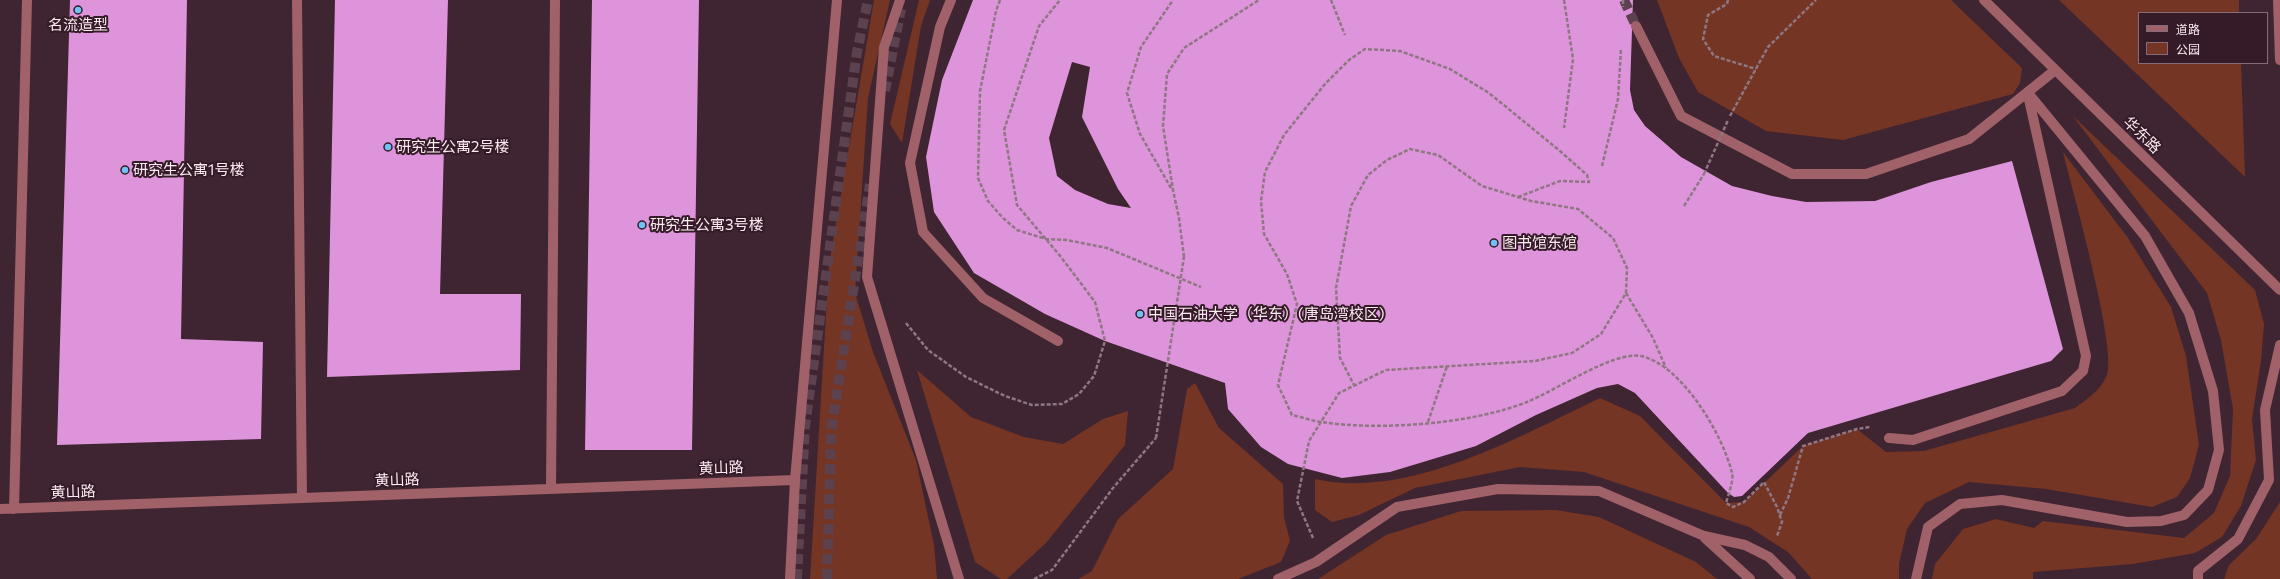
<!DOCTYPE html>
<html>
<head>
<meta charset="utf-8">
<style>
	body { margin:0 }
	#map { position:relative; width:2280px; height:579px; overflow:hidden; background:#3f2431; font-family:Commissioner,"Noto Sans SC",sans-serif }
	canvas { display:block }
	.legend { position:absolute; left:2138px; top:12px; width:130px; height:52px; box-sizing:border-box; background:#341b27; border:1px solid #846d78; margin:0; padding:5px 7px; list-style:none; font-size:12px; color:#fce9f1 }
	.legend li { display:flex; align-items:center; gap:8px; height:20px }
	.legend b { width:20px; border:1px solid #846d78 }
</style>
</head>
<body>
<div id="map">
<canvas width="2280" height="579"></canvas>
<ul class="legend">
<li><b style="height:5px;background:#a16168"></b>道路</li>
<li><b style="height:11px;background:#743524"></b>公园</li>
</ul>
</div>
<script>
const context = document.querySelector('canvas').getContext('2d');
context.lineJoin = 'round';
function fill(path, color) {
  context.fillStyle = color;
  context.fill(path, 'evenodd');
}
function strokePath(path, color, width, dash) {
  context.strokeStyle = color;
  context.lineWidth = width;
  context.lineCap = dash ? 'butt' : 'round';
  context.setLineDash(dash || []);
  context.stroke(path);
}
function label(font, color, halo, rows, align = 'center') {
  context.font = font + ' Commissioner,"Noto Sans SC",sans-serif';
  context.lineWidth = 4;
  context.setLineDash([]);
  context.textBaseline = 'middle';
  context.strokeStyle = halo;
  context.fillStyle = color;
  for (const [text, x, y, turn = 0] of rows) {
    context.save();
    context.translate(x, y);
    context.rotate((+turn || 0) * Math.PI / 180);
    context.textAlign = isNaN(turn) ? turn : align;
    if (halo) context.strokeText(text, 0, 0);
    context.fillText(text, 0, 0);
    context.restore();
  }
}
const green = new Path2D(`
	M874 0H890L868 98 855 293 873 352 916 460 934 545 937 579H810L829 265Z
	M919 0H930L921 26 902 143 890 124Z
	M1657 0H1951L2022 68 2020 83 2013 94 1843 140 1766 131 1698 92 1679 58Z
	M2059 0H2239V13H2139V63H2241L2245 177Z
	M2072 115 2255 290 2264 324 2261 361 2252 419 2256 460 2241 506 2222 537 2195 553 2133 564 2033 572V579H1932L1935 564 1963 529 1996 519 2034 528 2043 521 2184 538 2214 513 2230 476 2233 409 2221 340 2207 293Z
	M2063 152 2128 238 2171 307 2186 356 2199 445 2190 478 2177 497 2152 507 2046 489 1969 482 1925 503 1907 529 1899 564V579H1812L1788 552 1749 527 1584 472 1520 467 1415 488 1359 515 1332 522 1315 510V479C1408 500 1518 437 1600 398L1640 416 1726 503 1744 502 1803 446 1857 429 1886 452 1924 451 2075 408C2087 399 2101 390 2107 375 2117 348 2072 189 2063 152Z
	M917 370 971 417 1024 437 1063 444 1103 419 1128 411 1125 445 1046 543 1007 579H1001L975 562Z
	M1195 383 1219 428 1283 484 1284 517 1290 541 1281 562 1238 579H1078L1092 571 1118 519 1173 469 1187 389Z
	M2280 502V579H2224L2229 565 2256 539Z
	M1556 510 1599 517 1696 562 1717 579H1318L1386 535 1461 511Z`);
const building = new Path2D(`
	M70 0H187L181 339 263 342 261 439 57 445Z
	M335 0H448L440 294H521L520 370 327 377Z
	M592 0H699L692 450H585Z
	M973 0H1633L1630 90 1634 110 1645 126 1681 157 1732 186 1772 196 1806 202 1875 201 1931 182 2012 161 2063 349 2051 361 1808 433 1742 496 1734 497 1728 493 1635 393 1618 384 1597 388 1536 415 1476 446 1390 472 1342 478 1288 464 1261 447 1228 409 1225 383 1105 341 1045 314 974 273 934 212 926 157 942 80ZM1072 62 1090 67 1082 117 1118 189 1131 208 1108 204 1075 190 1057 176 1049 138Z`);
const minorTunnel = new Path2D(`
	M1624 0 1636 26`);
const majorTunnel = new Path2D(`
	M885 91 901 9
	M797 579 805 426 857 52 868 0
	M827 579 831 431 870 184`);
const path = new Path2D(`
	M1000 0 996 11 980 91 978 178 988 201 1003 218 1017 230 1046 239 1067 240 1107 248 1201 287
	M1331 0 1345 35
	M1564 0 1573 59 1564 128
	M1623 0V7
	M1728 0 1727 4 1708 15 1703 39 1714 56 1756 69
	M1730 116 1768 47 1816 0
	M1602 166 1618 99 1621 48
	M1171 188 1140 134 1127 93 1141 47 1173 0
	M1518 197 1560 181 1589 182 1587 175 1560 151 1489 93 1450 69 1400 51 1365 49 1349 60 1325 84 1284 135 1265 172 1261 201 1264 234 1287 274 1297 304 1278 385 1292 415C1302 417 1312 421 1321 422 1380 431 1472 424 1527 402 1555 391 1613 351 1641 356 1682 365 1723 435 1732 473 1734 481 1728 495 1726 503L1733 507 1744 502 1764 482 1777 507 1782 522 1777 536
	M1684 206 1704 174
	M1184 257 1179 218 1173 190 1163 126 1167 74 1184 48 1259 0
	M1626 293 1653 338 1666 368
	M906 323 928 350 966 377 1005 396 1032 405 1062 404 1079 394 1094 376 1105 341 1095 302 1061 257 1017 205 1004 130 1039 26 1060 0
	M1428 422 1447 366
	M1780 515 1788 498 1803 446 1857 429 1870 427
	M1313 538 1297 501 1309 441 1339 393 1386 370 1535 361 1572 353 1601 334 1626 293 1627 268 1613 238 1578 209 1531 201 1482 186 1438 155 1410 149 1387 160 1368 175 1351 206 1336 288 1340 358 1354 385
	M1034 579 1052 570 1113 488 1156 438`);
const minor = new Path2D(`
	M297 0 302 498
	M900 0 884 47 867 277 959 579
	M951 0 940 27 910 163 923 232 983 298 1058 341
	M1984 0 2280 290
	M2278 0 2280 60
	M1636 26 1681 116 1792 174H1866L1969 139 2054 71
	M1889 438 1913 440 2062 391 2083 371 2086 356 2028 95
	M551 489 555 0
	M0 509 795 480
	M14 509 27 0
	M1705 538 1750 579
	M790 579 795 480 837 0
	M1278 579 1316 562 1397 507 1498 489 1599 491 1704 536 1745 545 1769 557 1791 579
	M1916 579 1928 527 1960 504 2002 500 2127 522 2161 521 2184 515 2208 490 2219 450 2213 391 2189 313 2145 236 2028 93
	M2198 579V571L2238 539 2269 480 2265 410 2280 345`);
const pathBridge = new Path2D(`
	M1704 174 1728 120
	M1156 438 1184 257`);
const markers = [
	[78,10,4,"#70c1f4"],
	[388,147,4,"#70c1f4"],
	[125,170,4,"#70c1f4"],
	[642,225,4,"#70c1f4"],
	[1494,243,4,"#70c1f4"],
	[1140,314,4,"#70c1f4"]
];
const poiNames = [
	["名流造型",78,25,"center"],
	["研究生公寓2号楼",396,147],
	["研究生公寓1号楼",133,170],
	["研究生公寓3号楼",650,225],
	["图书馆东馆",1502,243],
	["中国石油大学（华东）(唐岛湾校区)",1148,314]
];
const streetNames = [
	["华东路",2142,135,44],
	["黄山路",721,468,-2],
	["黄山路",397,480,-2],
	["黄山路",73,492,-2]
];
fill(green, '#743524');
fill(building, '#dd94da');
strokePath(minorTunnel, '#5b424e', 10, [10, 5]);
strokePath(majorTunnel, '#5b424e', 10, [10, 5]);
strokePath(path, '#8e7782', 2.5, [4, 2]);
strokePath(minor, '#a16168', 10);
strokePath(pathBridge, '#8e7782', 2.5, [4, 2]);
for (const [x, y, r, color] of markers) {
  const dot = new Path2D();
  dot.arc(x, y, r, 0, 2 * Math.PI);
  context.fillStyle = color;
  context.fill(dot);
  strokePath(dot, '#341b27', 1.5);
}
label('15px', '#fce9f1', '#341b27', poiNames, 'left');
label('15px', '#fce9f1', '#341b27', streetNames);
</script>
</body>
</html>
